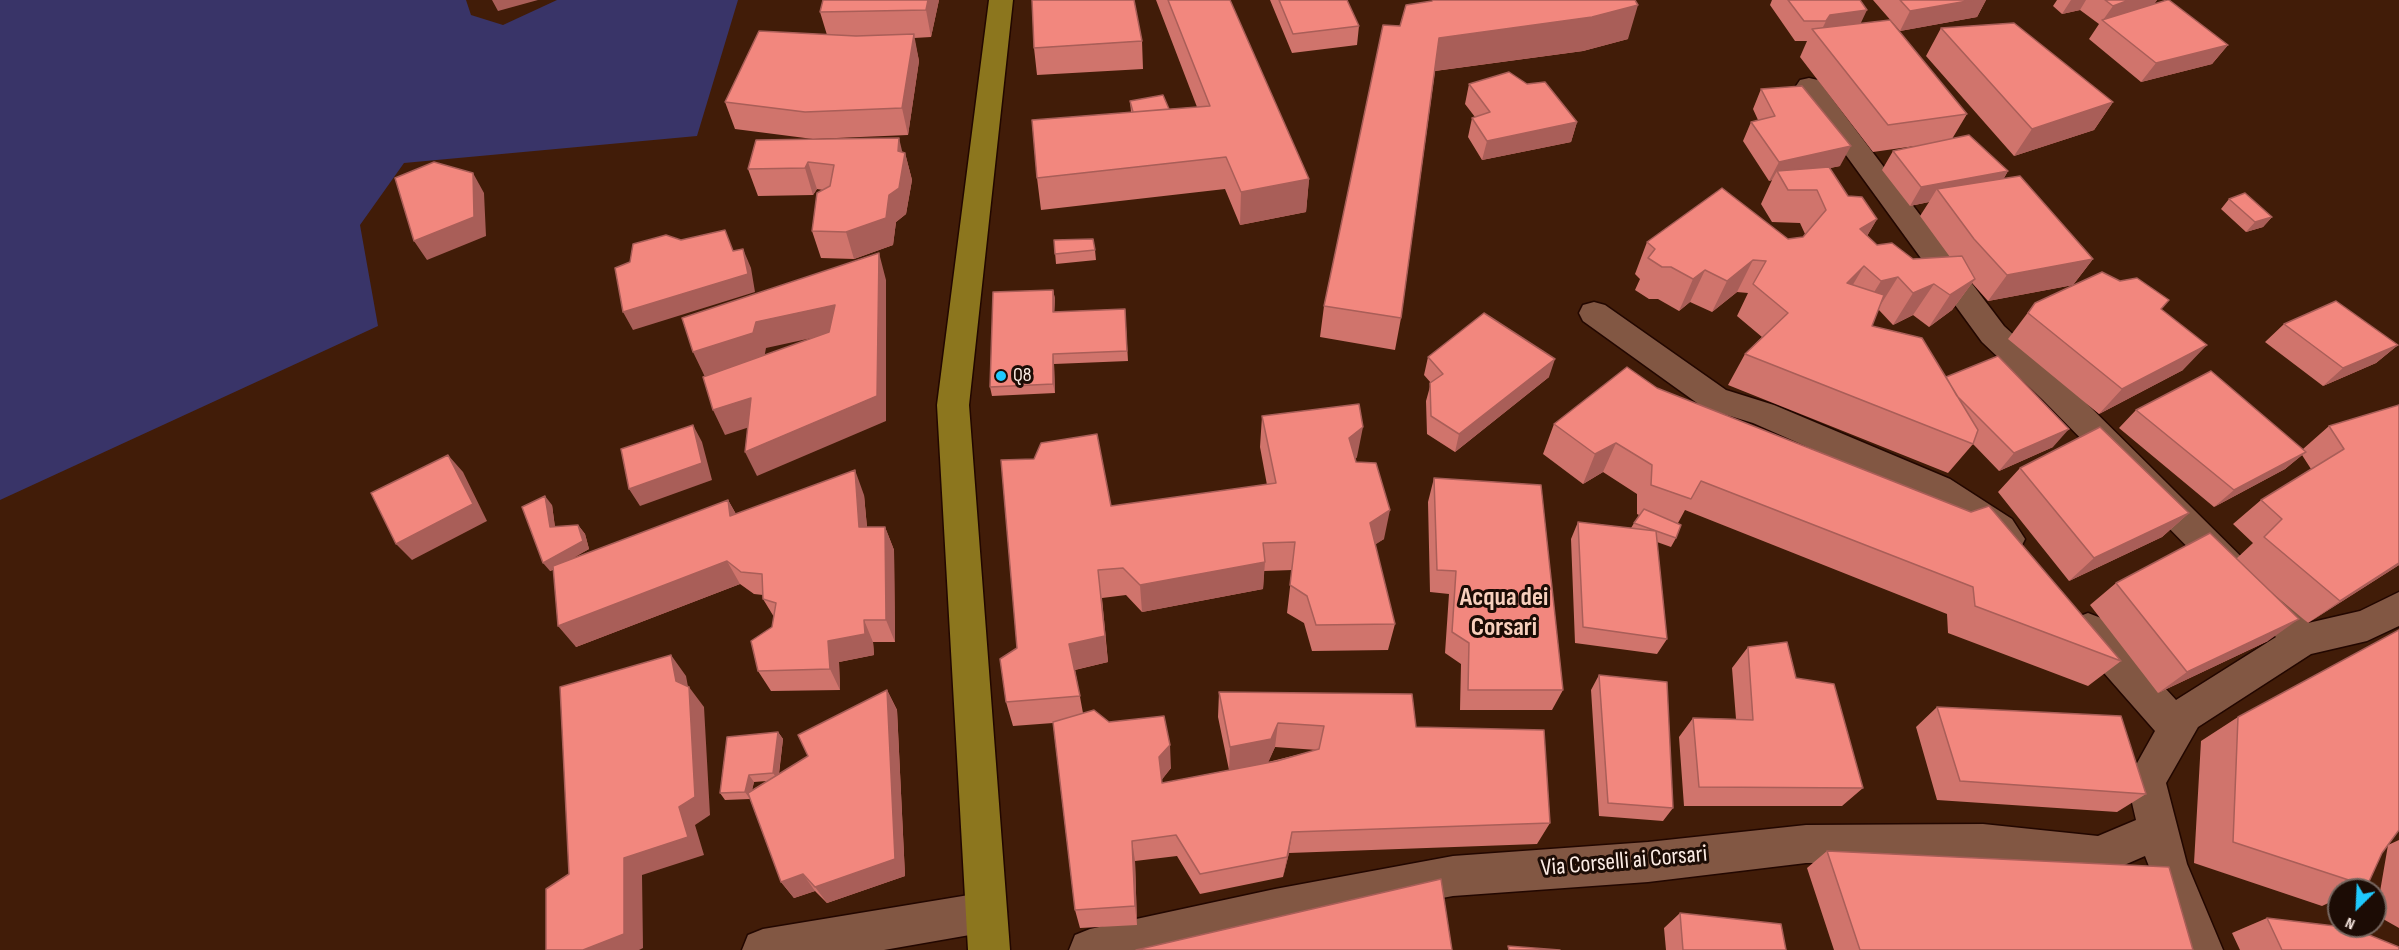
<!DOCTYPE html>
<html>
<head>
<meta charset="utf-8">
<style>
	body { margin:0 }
	#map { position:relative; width:2399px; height:950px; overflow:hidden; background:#411c08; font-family:"Sofia Sans Condensed",sans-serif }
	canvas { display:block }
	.north { position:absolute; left:2327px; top:878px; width:60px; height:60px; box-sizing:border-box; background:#1c0c05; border:2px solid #76665f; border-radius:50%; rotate:204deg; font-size:16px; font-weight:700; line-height:24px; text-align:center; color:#fcece5 }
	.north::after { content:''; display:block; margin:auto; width:21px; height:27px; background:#1fc9fd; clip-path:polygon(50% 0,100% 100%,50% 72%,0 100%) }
</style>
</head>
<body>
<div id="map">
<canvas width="2399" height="950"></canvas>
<div class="north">N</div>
</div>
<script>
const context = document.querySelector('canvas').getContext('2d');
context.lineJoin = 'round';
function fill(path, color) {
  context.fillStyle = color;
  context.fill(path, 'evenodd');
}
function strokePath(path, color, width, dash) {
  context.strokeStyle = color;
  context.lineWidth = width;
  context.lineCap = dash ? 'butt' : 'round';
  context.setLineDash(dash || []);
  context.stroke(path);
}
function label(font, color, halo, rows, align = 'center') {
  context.font = font + ' "Sofia Sans Condensed",sans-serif';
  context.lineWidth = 6;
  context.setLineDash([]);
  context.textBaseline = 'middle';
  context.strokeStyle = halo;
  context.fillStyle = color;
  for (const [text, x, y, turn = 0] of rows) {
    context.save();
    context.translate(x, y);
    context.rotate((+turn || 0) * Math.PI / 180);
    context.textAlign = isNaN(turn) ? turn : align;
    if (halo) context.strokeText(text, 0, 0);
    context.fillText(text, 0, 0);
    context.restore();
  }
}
const green = new Path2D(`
	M0 0H466L471 15 503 25 557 0H738L697 136 404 163 360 225 378 326 0 500Z`);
const minor = new Path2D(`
	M1809 78 1818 80 2004 326 2065 382 2308 623 2360 611 2399 592V626L2367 641 2311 654 2198 727 2166 783 2187 864 2223 950H2181L2145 856 2099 876 1983 862 1806 863 1648 882 1453 896 1275 929 1183 950H1069L1075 935 1090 929 1275 889 1453 856 1648 842 1806 825 1983 824 2098 836 2136 820 2127 781 2155 731 2075 640 2070 629 2075 618 2088 613 2101 618 2176 700 2276 637 2043 400 1982 342 1800 92 1796 86 1800 80Z
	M1594 302 1605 305 1726 390 1774 405 1950 479 2012 519 2025 539 2020 549 2008 553 1996 549 1988 539 1926 499 1753 423 1704 408 1583 321 1579 313 1583 305Z
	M987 892 1001 898 1007 912 1001 926 987 932 884 950H742L748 935 763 929Z`);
const major = new Path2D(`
	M989 0H1013L969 405 1010 950H968L937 405Z`);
const wall = new Path2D(`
	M939 0 931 37 914 38 919 61 908 135 813 139 735 129 725 102 827 35 820 12Z
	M1156 0H1230L1309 179 1306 212 1240 225 1225 189 1041 210 1037 178 1131 112 1130 101 1169 109 1197 107Z
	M1270 0H1347L1359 26 1357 45 1292 53Z
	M1772 0H1860L1861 24 1967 114 1952 139 2008 171 2004 178 2093 259 2073 285 1988 301 1972 283 1952 310 1929 327 1913 315 1893 325 1878 309 1872 326 1946 377 2053 447 1999 471 1973 444 1948 473 1728 385 1745 354 1762 337 1737 316 1748 293 1737 292 1712 312 1690 302 1679 311 1658 299H1649L1635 290 1640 279 1635 274 1647 242 1788 239 1803 237 1805 234 1800 223 1772 222 1761 204 1772 180 1769 181 1743 141 1751 122 1758 120 1753 109 1761 89 1840 166 1830 168 1848 196 1877 219 1867 236 1877 245 1913 259 1950 257 1920 216 1929 202 1910 206 1882 170 1893 151 1915 146 1873 152 1800 57 1807 41H1795L1770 5Z
	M1873 0H1986L1977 17 1900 31Z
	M2057 0H2157L2154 4 2228 45 2212 64 2141 82 2089 39 2099 24 2080 10 2062 14 2053 6Z
	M1383 25 1628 39 1583 51 1435 71 1401 318 1395 350 1320 337 1324 306Z
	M1941 28 2113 102 2094 130 2014 156 1926 56Z
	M1142 41 1143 69 1037 75 1034 48Z
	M1469 84 1577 122 1571 142 1482 160 1468 137 1472 118 1475 117 1465 104Z
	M902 152 905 153 912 180 906 214 896 222 893 245 854 259 821 258 812 231 823 190 817 189 813 195 758 196 748 169Z
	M2229 199 2272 217 2263 227 2246 232 2221 209Z
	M1054 240 1095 250 1096 260 1056 264Z
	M1053 290 1055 299 1054 312 1125 309 1128 361 1054 364 1055 393 992 396 990 387Z
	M2035 303 2161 309 2183 370 2099 414 2008 339Z
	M2284 324 2398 345 2376 363 2323 386 2265 342Z
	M1428 357 1549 377 1455 452 1427 434 1426 401 1431 383 1424 375Z
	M1657 388 2121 661 2088 686 1948 633 1947 614 1685 510 1678 523 1676 538 1671 547 1657 542 1667 639 1657 654 1575 643 1571 539 1578 522 1631 528 1639 515 1637 514V494L1603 472 1583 484 1543 454 1554 424Z
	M2399 405V565L2308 623 2263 585 2268 641 2158 693 2090 605 2116 583 2236 559 2253 543 2233 524 2261 500 2311 469 2302 455 2285 469 2214 507 2119 428 2136 410 2303 449 2329 426Z
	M1262 416 1357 457 1355 459 1384 539 1375 544 1395 624 1388 650 1312 651 1304 623 1287 613 1292 570 1264 571 1263 589 1142 612 1126 595 1102 598 1108 662 1075 670 1083 713 1109 722 1171 768 1161 780 1162 783 1229 770 1218 717 1219 692 1416 727 1550 823 1537 844 1289 853 1283 877 1200 894 1177 856 1135 861 1137 925 1080 928 1075 910 1053 723 1013 726 1006 702 1017 648 1111 506 1267 485 1260 447ZM1275 747 1317 750 1268 762Z
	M2020 468 2189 513 2162 537 2069 581 1998 492Z
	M1434 478 1563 690 1552 710H1460L1461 664 1445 653 1449 594 1430 592 1428 502Z
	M864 495 867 527H885L894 550 895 642H873L874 655 839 662 840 690 771 691 758 671 772 627 774 617 763 599V595L754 594 740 584 576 647 553 570 550 571 552 505 555 527 578 525 585 534 589 549 571 559 728 500 736 514Z
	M1748 647 1863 788 1842 806H1684L1679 737 1693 718 1736 719 1732 668Z
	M1599 675 1673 808 1663 821 1599 816 1591 690Z
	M887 690 897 710 905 876 827 903 815 891 794 898 781 882 750 799 725 800 720 793 778 732 783 739 779 774 808 756ZM767 781 752 790 754 782Z
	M1937 707 2146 794 2117 812 1937 800 1916 727Z
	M2238 717 2382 853 2367 886 2358 890H2339V898L2322 906 2194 863 2201 741Z
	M2399 840V928L2376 915 2388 845Z
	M1827 851 2193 950H1834L1807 868Z
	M1680 913 1786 950H1666L1664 928Z
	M2267 918 2399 950H2240L2232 933Z`);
const shadedWall = new Path2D(`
	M492 0H538L498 11Z
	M928 0H939L931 37 926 10Z
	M1973 0H1986L1977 17 1900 31 1910 11Z
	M2071 0H2086L2080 10 2062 14Z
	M2129 0H2157L2152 7 2103 20 2113 6Z
	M1638 5 1628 39 1583 51 1434 71 1439 38Z
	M1867 10 1858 29 1818 37 1826 21 1830 15Z
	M914 34 919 61 908 135 902 108Z
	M2228 45 2212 64 2141 82 2156 63Z
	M2113 102 2094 130 2014 156 2032 129Z
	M1577 122 1571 142 1482 160 1487 141Z
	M899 138 904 159 905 153 912 180 906 214 896 222 893 245 854 259 846 232 889 195Z
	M1851 146 1840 166 1781 178 1777 171 1772 180 1769 181 1779 162Z
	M808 162 817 189 813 195 805 168Z
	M2008 171 1996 191 1937 189 1929 202 1910 206 1921 187Z
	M473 173 484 193 486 236 427 260 414 241Z
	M1309 179 1306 212 1240 225 1241 192Z
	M2272 217 2263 227 2246 232 2255 222Z
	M1877 219 1858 251 1860 229Z
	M743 249 751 268 755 292 633 330 623 312Z
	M879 253 886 280V421L757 476 745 452 877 396Z
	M2093 259 2073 285 1988 301 2007 275Z
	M1753 260 1737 292 1712 312 1727 281Z
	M1864 266 1845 298 1847 283Z
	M1705 270 1690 302 1679 311 1693 279Z
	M1898 277 1878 309 1861 313 1881 281Z
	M1975 279 1952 310 1929 327 1950 295Z
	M1934 284 1913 315 1893 325 1913 293Z
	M1053 290 1055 299 1054 322 1053 312Z
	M835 305 844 331 766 348 764 359 705 377 693 352 756 322Z
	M2207 345 2183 370 2099 414 2122 389Z
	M2398 345 2376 363 2323 386 2343 368Z
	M1053 354 1054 364 1055 393 1053 384Z
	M1555 359 1549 377 1455 452 1459 434Z
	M751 398 762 423 725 435 713 410Z
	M693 425 702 442 712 480 640 506 629 489Z
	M1363 427 1357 457 1344 468 1349 438Z
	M2069 429 2053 447 1999 471 2014 453Z
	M1616 443 1603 472 1583 484 1595 454Z
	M2306 452 2285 469 2214 507 2234 490Z
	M448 455 463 472 487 521 412 560 396 544Z
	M855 470 864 495 869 550 859 527Z
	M545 496 552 505 556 536 550 527Z
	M728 500 741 523 730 516Z
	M1390 510 1384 539 1364 552 1370 523Z
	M2189 513 2162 537 2069 581 2094 558Z
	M578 525 585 534 589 549 550 571 543 563Z
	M885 527 894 550 895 642 886 620Z
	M727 561 740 584 576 647 558 626Z
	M1265 562 1263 589 1142 612 1140 585Z
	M2399 563V565L2308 623 2340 601Z
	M1098 570 1108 662 1074 670 1069 644Z
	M2299 619 2268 641 2158 693 2187 672Z
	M864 620 873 642 874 655 839 662 840 690 830 669 828 641Z
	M671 655 686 676 689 692V687L704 707 710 815 695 825 704 855 642 875 643 948 639 950H583L624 858 679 807 676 681Z
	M887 690 897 710 905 876 827 903 815 887Z
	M1278 723 1275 747 1268 763 1229 770 1230 747Z
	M778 732 783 739 778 780 773 773Z
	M1170 745 1171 768 1161 781 1159 757Z
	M749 775 754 782 750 799 745 792Z
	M1292 832 1289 853 1283 877Z
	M1132 841 1135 861 1137 925 1135 906Z
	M803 874 815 891 794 898 781 882Z`);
const building = new Path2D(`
	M823 0H928L926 10 820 12Z
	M1032 0H1134L1142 41 1034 48Z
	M1168 0H1230L1309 179 1241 192 1226 157 1037 178 1032 120 1210 106Z
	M1279 0H1347L1359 26 1293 34Z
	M1433 0H1635L1638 5 1592 17 1439 38 1401 318 1324 306 1383 25 1400 26 1406 5 1432 1Z
	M1788 0H1860L1867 10 1830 15 1826 21H1804Z
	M1900 0H1973L1910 11Z
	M2105 0H2129L2113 6Z
	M2167 0H2169L2228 45 2156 63 2102 20Z
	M1890 20 1967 114 1888 125 1812 29Z
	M2014 23 2113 102 2032 129 1941 28Z
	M759 31 856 36 914 34 902 108 805 112 725 102Z
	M1509 72 1527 84 1545 82 1577 122 1487 141 1472 118 1490 112 1469 84Z
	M1802 86 1851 146 1779 162 1751 122 1775 116 1761 89Z
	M1163 95 1169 109 1133 112 1130 101Z
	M1969 135 2008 171 1921 187 1893 151Z
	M899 138 898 151 905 153 899 188 889 195 886 218 846 232 812 231 817 193 830 186 834 165 808 162 805 168 748 169 756 140Z
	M434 162 473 173 474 217 414 241 395 178Z
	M1829 167 1848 196 1862 197 1877 219 1860 229 1877 245 1892 243 1913 259 1962 256 1975 279 1950 295 1934 284 1913 293 1898 277 1881 281 1864 266 1847 283 1884 295 1872 326 1922 338 1978 430 1973 444 1745 354 1788 313 1753 284 1766 261 1753 260 1727 281 1705 270 1693 279 1671 267H1662L1648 258 1655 249 1647 242 1722 188 1788 239 1803 237 1826 210 1817 190H1788L1777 171Z
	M2020 176 2093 259 2007 275 1974 239 1937 189Z
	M2245 193 2272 217 2255 222 2229 199Z
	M725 230 733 251 743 249 748 274 623 312 615 268 630 262 633 244 666 235 681 240Z
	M1093 239 1095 250 1055 254 1054 240Z
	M879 253 877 396 745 452 751 398 713 410 703 377 829 332 835 305 756 322 753 333 693 352 682 318Z
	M2102 272 2120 281 2137 278 2169 300 2161 309 2207 345 2122 389 2028 313 2035 303Z
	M1053 290V312L1125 309 1127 351 1053 354V384L990 387 993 292Z
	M2336 301 2398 345 2343 368 2284 324Z
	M1484 313 1555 359 1459 434 1431 416 1430 383 1443 374 1428 357Z
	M1998 356 2069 429 2014 453 1957 396 1946 377Z
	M1627 367 1657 388 1971 512 1989 506 2121 661 1975 606 1973 587 1701 481 1691 499 1651 485 1652 465 1616 443 1595 454 1554 424Z
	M2211 371 2306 452 2234 490 2136 410Z
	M1359 404 1363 427 1349 438 1356 462 1376 463 1390 510 1370 523 1395 624 1316 625 1307 596 1290 585 1295 542 1263 543 1265 562 1140 585 1123 568 1098 570 1105 636 1069 644 1080 696 1006 702 1000 659 1017 648 1001 460 1034 459 1041 443 1097 434 1111 506 1276 483 1262 416Z
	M2399 405V563L2340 601 2264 537 2282 519 2261 500 2344 449 2329 426Z
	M693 425 702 463 629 489 621 449Z
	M2100 427 2189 513 2094 558 2020 468Z
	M448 455 473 504 396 544 371 493Z
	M855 470 859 527H885L886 620H864L865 634 828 641 830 669 758 671 751 641 772 627 776 603 763 599 762 574 741 572 727 561 558 626 553 566 728 500 730 516Z
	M1434 478 1541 485 1563 690H1468L1469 643 1452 632 1456 571 1437 570Z
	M545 496 550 527 578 525 583 541 543 563 522 507Z
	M1644 509 1681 525 1676 538 1634 523Z
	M1578 522 1656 531 1667 639 1583 627Z
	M2210 533 2299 619 2187 672 2116 583Z
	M2399 630V830L2382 853 2367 886 2233 842 2238 717Z
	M1787 642 1796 678 1834 684 1863 788 1699 787 1693 718 1753 720 1748 647Z
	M671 655 676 681 689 687 695 797 679 807 688 837 624 858V934L583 950H546V889L569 874 560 687Z
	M1599 675 1667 682 1673 808 1608 803Z
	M887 690 895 859 815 887 803 874 781 882 748 793 808 756 798 735Z
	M1219 692 1412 694 1416 727 1544 730 1550 823 1292 832 1287 857 1200 874 1176 835 1132 841 1135 906 1075 910 1053 722 1094 710 1109 722 1164 716 1170 745 1159 757 1162 783 1277 761 1319 749 1324 726 1278 723 1271 739 1230 747Z
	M1937 707 2121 716 2146 794 1960 781Z
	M778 732 773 773 749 775 745 792 720 793 727 737Z
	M1827 851 2169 867 2193 950H1860Z
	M1441 879 1452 950H1136Z
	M1680 913 1781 924 1786 950H1683Z
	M2267 918 2352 928 2399 947V950H2282Z
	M1508 946 1560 950H1509Z`);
const markers = [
	[1001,376,6,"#1fc9fd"]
];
const poiNames = [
	["Q8",1013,376]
];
const nearStreetnames = [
	["Via Corselli ai Corsari",1624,862,-5]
];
const districtNames = [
	["Acqua dei",1504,598],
	["Corsari",1504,628]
];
fill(green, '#393468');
strokePath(minor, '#220700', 3);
strokePath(major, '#220700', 3);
fill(minor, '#825743');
fill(major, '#8c761e');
fill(wall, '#d0746c');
fill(shadedWall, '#a95e58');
fill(building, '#f2877e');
strokePath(building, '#a95e58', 1.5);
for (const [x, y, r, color] of markers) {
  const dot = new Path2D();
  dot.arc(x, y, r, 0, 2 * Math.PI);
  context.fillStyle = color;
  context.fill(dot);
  strokePath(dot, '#1c0c05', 2);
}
label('20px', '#fcece5', '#1c0c05', poiNames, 'left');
label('24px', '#fcece5', '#1c0c05', nearStreetnames);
label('bold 26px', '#f8d0bd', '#1c0c05', districtNames);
</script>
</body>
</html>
